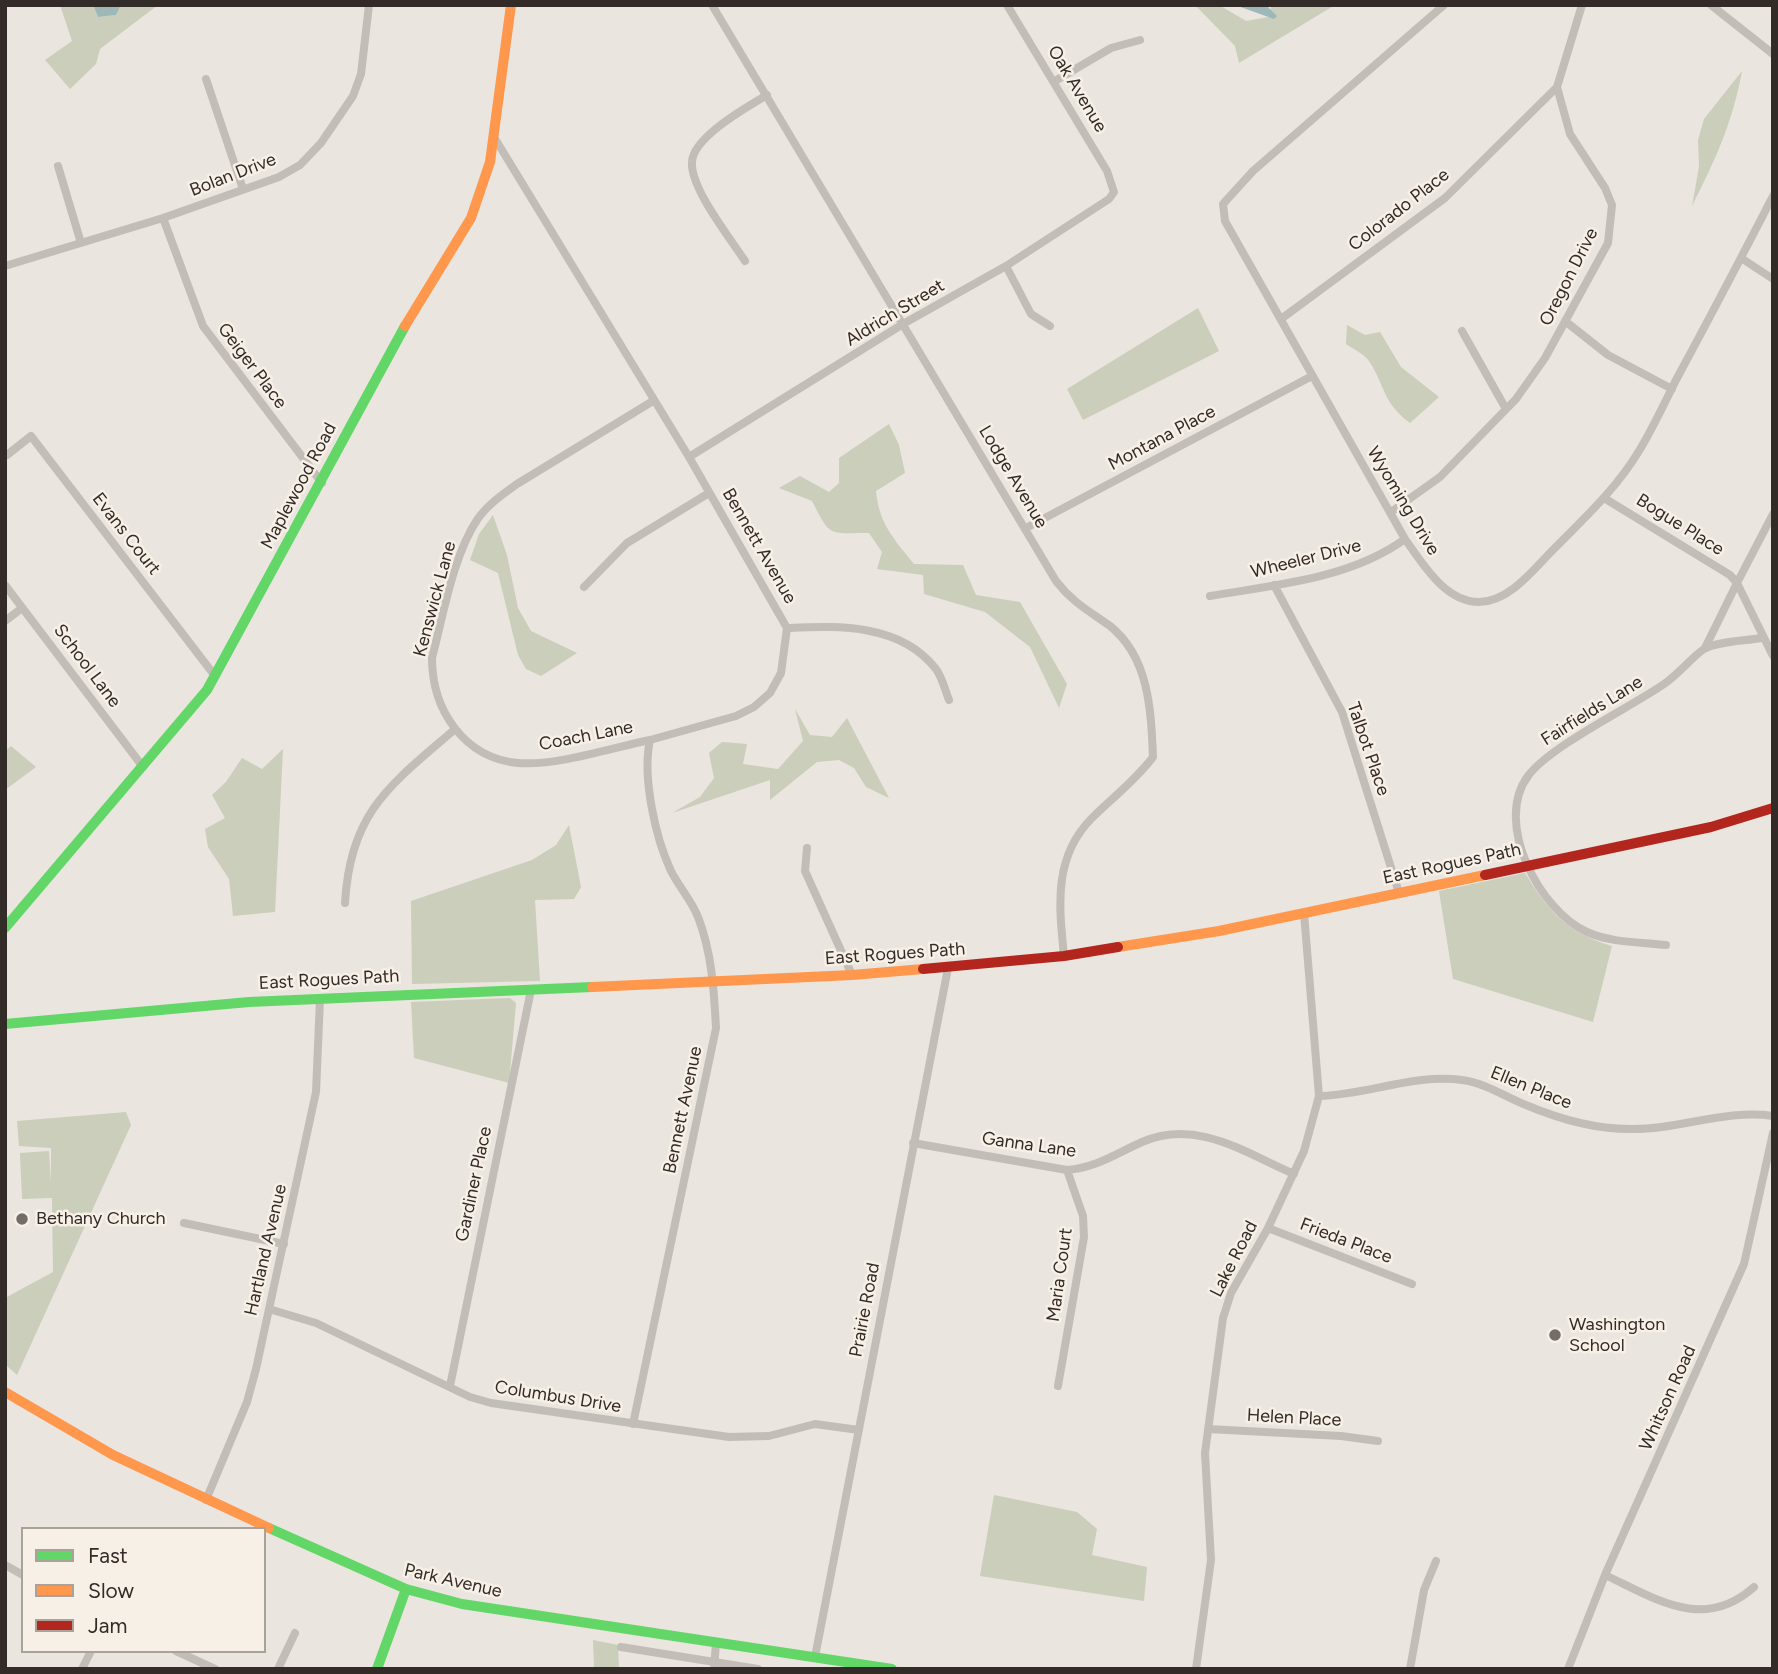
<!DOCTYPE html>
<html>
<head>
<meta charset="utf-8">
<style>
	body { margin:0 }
	#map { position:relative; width:1778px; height:1674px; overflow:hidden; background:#eae5df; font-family:Figtree,sans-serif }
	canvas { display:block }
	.frame { position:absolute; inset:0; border:7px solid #332b27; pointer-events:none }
	.legend { position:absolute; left:21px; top:1527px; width:245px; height:126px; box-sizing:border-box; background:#f7f0e6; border:2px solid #a9a19a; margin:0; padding:9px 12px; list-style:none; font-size:21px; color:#332b27 }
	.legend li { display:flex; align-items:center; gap:14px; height:35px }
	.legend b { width:35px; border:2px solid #a9a19a }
</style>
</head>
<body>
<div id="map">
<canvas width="1778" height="1674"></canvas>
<div class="frame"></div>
<ul class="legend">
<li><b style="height:9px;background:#63d668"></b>Fast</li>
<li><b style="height:9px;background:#ff974d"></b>Slow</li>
<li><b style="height:9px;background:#b3261e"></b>Jam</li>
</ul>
</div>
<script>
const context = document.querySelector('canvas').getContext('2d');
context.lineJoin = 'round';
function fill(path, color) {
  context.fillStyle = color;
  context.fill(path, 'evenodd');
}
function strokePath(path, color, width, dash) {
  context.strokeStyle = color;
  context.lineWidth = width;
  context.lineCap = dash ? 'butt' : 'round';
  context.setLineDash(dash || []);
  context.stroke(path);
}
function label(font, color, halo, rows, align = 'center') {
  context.font = font + ' Figtree,sans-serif';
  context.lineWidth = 5;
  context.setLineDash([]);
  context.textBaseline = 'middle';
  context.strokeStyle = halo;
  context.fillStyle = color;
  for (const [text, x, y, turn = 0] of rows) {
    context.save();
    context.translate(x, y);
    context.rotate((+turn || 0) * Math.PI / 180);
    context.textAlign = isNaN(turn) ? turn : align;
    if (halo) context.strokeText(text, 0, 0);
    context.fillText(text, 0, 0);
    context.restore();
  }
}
const green = new Path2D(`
	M60 5H93L98 17 116 15 121 5H158L100 49 96 64 70 89 45 60 72 41Z
	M1195 5H1219L1246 21 1268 17 1272 5H1335L1239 63 1235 46Z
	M1742 71C1733 121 1715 161 1692 206L1699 167 1698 140 1704 119Z
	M1198 308 1219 351 1083 420 1067 389Z
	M1347 325 1365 335 1380 332 1401 367 1439 397 1410 423C1382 402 1386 387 1369 361 1364 354 1353 349 1346 344Z
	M889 424 899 445 905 473 876 491C879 524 894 539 914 564L963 565 976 595 1020 602 1067 684 1059 708 1030 647 985 612 924 594 923 575 877 569 882 552 869 533C828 533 831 538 812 501L779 488 800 476 829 492 839 483V458Z
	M493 515 507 555 518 608 531 631 577 653 541 676 526 669 518 655 498 573 470 560 479 534Z
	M795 709 810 735 832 737 847 718 889 798 866 787 854 768 839 760 817 762 770 800V780L672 813 700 797 714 778 709 753 722 742 747 744 743 764 778 769 803 741Z
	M11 746 36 767 5 790V751Z
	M283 749 275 912 233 916 229 879 208 847 205 829 225 818 212 795 226 782 242 758 262 769Z
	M569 825 581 887 574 899 535 900 540 981 412 984 411 901 532 860 556 845Z
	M1525 873C1549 912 1567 933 1612 946L1593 1022 1453 979 1439 891Z
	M510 998 516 1003 509 1083 414 1058 411 1002Z
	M126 1112 131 1125 17 1375 5 1364V1298L53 1272 52 1198 22 1199 20 1153 49 1151 51 1183V1148L19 1146 17 1121Z
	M994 1495 1077 1512 1097 1529 1092 1555 1147 1567 1144 1601 980 1576Z
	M593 1640 618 1645 619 1669H594Z`);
const water = new Path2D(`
	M93 5H121L116 15 98 17Z
	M1235 5H1266L1277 16 1274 19Z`);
const street = new Path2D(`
	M712 5 1056 581C1072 602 1089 611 1110 626 1149 657 1151 710 1153 757 1135 781 1113 797 1092 818 1053 857 1059 906 1064 956
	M1444 5 1253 171 1223 204 1225 221 1405 539C1422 563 1445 602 1479 602 1507 602 1530 574 1548 555 1580 522 1615 491 1639 451 1653 428 1664 404 1676 380 1709 319 1741 258 1773 196
	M1711 5 1773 54
	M206 79 243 189
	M1055 81 1111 48 1140 40
	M494 137 689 457 787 628 781 673 770 693 754 707 736 716 650 740C642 776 655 837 671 871 679 887 692 901 698 917 712 953 714 991 716 1028L633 1424
	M58 166 81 243
	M163 218 203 326 322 483
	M1741 258 1773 279
	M745 261C730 238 690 188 692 162 693 137 747 107 767 95
	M5 266 163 218 279 177 300 165 321 143 353 96 361 74 369 5
	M1006 266 1031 314 1050 326
	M1281 319 1445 198 1557 87
	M1565 321 1608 355 1672 389
	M1462 331 1506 409
	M7 455 31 436 215 676
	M689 457 903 324 1006 266 1109 199 1114 192 1107 171 1007 5
	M1604 498 1730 575 1737 583 1705 648
	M1391 512 1440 477 1516 399 1545 358 1608 243 1612 205 1605 188 1570 134 1557 87 1582 5
	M1773 514 1737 583 1773 656
	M1026 528 1312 376
	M5 585 143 767
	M1274 585 1342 712 1399 893
	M584 587 627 543 709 493
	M1210 596C1274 585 1350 579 1405 539
	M5 621 22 608
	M787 628C839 626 900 623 936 669 942 677 945 690 949 700
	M650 740C611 748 558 766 518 763 464 758 432 710 432 658 443 616 453 556 477 520 487 505 503 494 517 484L653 401
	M807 848 805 871 852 975
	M345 903C350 812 390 785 454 730
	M1666 945C1641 942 1611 943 1587 932 1540 911 1493 823 1528 776 1550 746 1631 707 1664 684 1679 674 1692 657 1704 649 1718 641 1746 641 1761 638
	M1319 1096C1366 1095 1417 1073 1462 1080 1486 1083 1505 1097 1526 1105 1559 1119 1594 1129 1630 1129 1678 1130 1725 1109 1773 1116
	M913 1143 1067 1170C1096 1168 1117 1153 1142 1142 1197 1118 1245 1153 1294 1174
	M184 1223 284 1244
	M1268 1228 1412 1284
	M269 1309 316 1323 470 1397 491 1403 729 1437 769 1436 815 1424 859 1430
	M450 1386 531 990
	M1058 1386 1084 1237 1083 1216 1067 1170
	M1208 1429 1341 1436 1378 1441
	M206 1500 247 1402 256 1369 316 1092 320 999
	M5 1565 23 1575
	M1605 1575C1656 1599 1704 1632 1754 1587
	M621 1647 758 1669
	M176 1651 215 1669
	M815 1657 948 968
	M82 1669 91 1651
	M278 1669 295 1633
	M714 1669 716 1643
	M1196 1669 1211 1560 1205 1453 1223 1318 1231 1293 1268 1228 1304 1151 1319 1096 1304 913
	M1410 1669 1424 1590 1436 1561
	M1568 1669 1605 1575 1744 1264 1773 1133`);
const fast = new Path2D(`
	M5 928 207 690 405 326
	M5 1024 249 1002 592 987
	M269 1528 406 1589 462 1604 892 1669
	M377 1669 406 1589`);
const slow = new Path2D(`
	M405 326 471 218 490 162 511 5
	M1118 947 1219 931 1485 875
	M592 987 852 975 923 969
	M5 1392 113 1455 269 1528`);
const jam = new Path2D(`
	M1485 875 1711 827 1773 808
	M923 969 1064 956 1118 947`);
const markers = [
	[22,1219,7,"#736c67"],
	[1555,1335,7,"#736c67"]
];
const streetNames = [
	["Oak Avenue",1077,89,59],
	["Bolan Drive",233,175,-21],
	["Colorado Place",1399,210,-38],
	["Oregon Drive",1569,277,-63],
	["Aldrich Street",895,313,-31],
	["Geiger Place",252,366,53],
	["Montana Place",1162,438,-28],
	["Lodge Avenue",1013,477,59],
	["Maplewood Road",299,486,-62],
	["Wyoming Drive",1403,501,59],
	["Bogue Place",1680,525,32],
	["Evans Court",126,534,52],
	["Bennett Avenue",759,546,60],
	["Wheeler Drive",1306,559,-14],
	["Kenswick Lane",435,599,-75],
	["School Lane",87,666,53],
	["Fairfields Lane",1592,711,-32],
	["Coach Lane",586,736,-11],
	["Talbot Place",1368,749,71],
	["East Rogues Path",1452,864,-12],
	["East Rogues Path",895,954,-4],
	["East Rogues Path",329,980,-3],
	["Ellen Place",1531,1088,22],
	["Bennett Avenue",683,1110,-78],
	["Ganna Lane",1029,1145,8],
	["Gardiner Place",474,1184,-78],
	["Frieda Place",1346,1241,21],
	["Hartland Avenue",266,1250,-77],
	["Lake Road",1234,1259,-63],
	["Maria Court",1060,1275,-82],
	["Prairie Road",865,1310,-79],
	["Columbus Drive",558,1397,9],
	["Whitson Road",1668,1398,-66],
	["Helen Place",1294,1418,3],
	["Park Avenue",453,1581,13]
];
const poiNames = [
	["Bethany Church",36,1219],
	["Washington",1569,1325],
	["School",1569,1346]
];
fill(green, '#caceba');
fill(water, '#9db8b9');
strokePath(street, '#c3bdb8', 8);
strokePath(fast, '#63d668', 10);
strokePath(slow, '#ff974d', 10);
strokePath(jam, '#b3261e', 10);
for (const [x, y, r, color] of markers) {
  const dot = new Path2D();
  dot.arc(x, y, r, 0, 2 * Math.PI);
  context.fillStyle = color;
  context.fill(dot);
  strokePath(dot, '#f7f0e6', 2.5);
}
label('18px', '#332b27', '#f7f0e6', streetNames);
label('18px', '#332b27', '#f7f0e6', poiNames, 'left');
</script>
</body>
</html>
